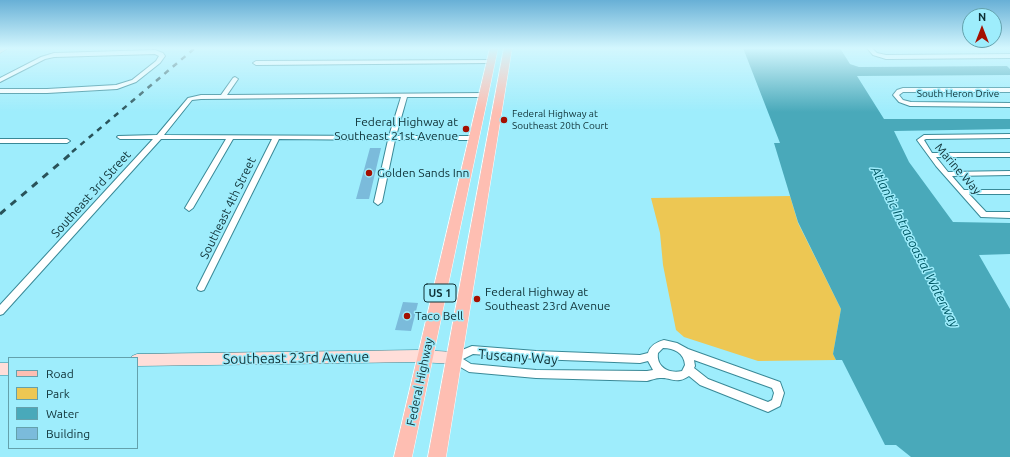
<!DOCTYPE html>
<html>
<head>
<meta charset="utf-8">
<style>
	body { margin:0 }
	#map { position:relative; width:1010px; height:457px; overflow:hidden; background:#9eedfc; font-family:Ubuntu,sans-serif }
	canvas { display:block }
	.legend { position:absolute; left:8px; top:357px; width:130px; height:92px; box-sizing:border-box; background:#9eedfc; border:1px solid #64a1ac; margin:0; padding:5px 7px; list-style:none; font-size:12px; color:#0e3035 }
	.legend li { display:flex; align-items:center; gap:8px; height:20px }
	.legend b { width:20px; border:1px solid #64a1ac }
	.north { position:absolute; left:962px; top:8px; width:40px; height:40px; box-sizing:border-box; background:#9eedfc; border:1px solid #64a1ac; border-radius:50%; rotate:0deg; font-size:11px; font-weight:700; line-height:16px; text-align:center; color:#0e3035 }
	.north::after { content:''; display:block; margin:auto; width:14px; height:18px; background:#a40f00; clip-path:polygon(50% 0,100% 100%,50% 72%,0 100%) }
</style>
</head>
<body>
<div id="map">
<canvas width="1010" height="457"></canvas>
<ul class="legend">
<li><b style="height:5px;background:#febeb2"></b>Road</li>
<li><b style="height:11px;background:#edc753"></b>Park</li>
<li><b style="height:11px;background:#49a9ba"></b>Water</li>
<li><b style="height:11px;background:#7bbbdb"></b>Building</li>
</ul>
<div class="north">N</div>
</div>
<script>
const context = document.querySelector('canvas').getContext('2d');
context.lineJoin = 'round';
function fill(path, color) {
  context.fillStyle = color;
  context.fill(path, 'evenodd');
}
function strokePath(path, color, width, dash) {
  context.strokeStyle = color;
  context.lineWidth = width;
  context.lineCap = dash ? 'butt' : 'round';
  context.setLineDash(dash || []);
  context.stroke(path);
}
function label(font, color, halo, rows, align = 'center') {
  context.font = font + ' Ubuntu,sans-serif';
  context.lineWidth = 3;
  context.setLineDash([]);
  context.textBaseline = 'middle';
  context.strokeStyle = halo;
  context.fillStyle = color;
  for (const [text, x, y, turn = 0] of rows) {
    context.save();
    context.translate(x, y);
    context.rotate((+turn || 0) * Math.PI / 180);
    context.textAlign = isNaN(turn) ? turn : align;
    if (halo) context.strokeText(text, 0, 0);
    context.fillText(text, 0, 0);
    context.restore();
  }
}
const green = new Path2D(`
	M790 196 798 223 841 309 833 354 836 360 758 361 684 337 676 330 663 265 660 233 651 198Z`);
const water = new Path2D(`
	M743 48H840L850 64 859 67 1007 66 1010 69V75L857 76 884 119H1010V129L894 131 909 162 953 222 1010 223V254L979 255 1010 309V457H911L896 445H885L842 360H836L833 354 841 309 798 222 774 143H780Z`);
const building = new Path2D(`
	M370 148H381L369 199H356Z
	M403 302 418 303 411 331 395 330Z`);
const street = new Path2D(`
	M867 48H872L877 53 886 55 1010 54V58L886 59 873 55Z
	M155 50 163 53 165 56 160 63 136 82 117 89 47 93H0V89H47L116 85 132 80 156 61 159 56 155 54 54 57 45 59 0 82V78L41 57 54 53Z
	M491 60 494 62 493 63 256 65 253 63 256 61Z
	M235 77 238 79 227 95 484 93 487 95 484 97H407L396 136H474L477 138 474 140H395L382 202 378 205 374 202 388 140 279 139 205 288 204 290 201 291 198 290 197 288 272 139H233L193 208 189 211 185 208 226 139H161L3 314 0 315V305L153 139H120L117 137 118 136 157 135 188 98 201 95H221L233 78ZM401 97 389 136 164 135 192 100 201 99Z
	M903 88H1010V92H903L899 95 903 100 911 102 1010 103V107L910 106 899 102 893 95 897 90Z
	M1010 134V138L926 139 924 140 932 153H1010V157H936L948 172 1010 171V175L952 176 964 190H1010V194H969L986 212H1010V218L981 217 936 166 917 140 924 135Z
	M0 139H67L70 141 67 143H0Z
	M664 340 677 343 688 349 780 382 784 393 780 406 768 412 700 385 689 376C676 385 672 377 660 378 656 378 651 380 647 381L536 378 469 372 450 361 449 358 450 355 472 346 536 351 640 355 648 353C650 345 657 342 664 340ZM663 348C674 348 684 353 685 365L682 371C669 374 656 367 658 353ZM473 354 536 359 640 363 648 361 653 370 647 371 536 370 471 364 463 359ZM694 360 772 388 774 393 772 400 768 402 708 379 694 368 695 366Z`);
const secondary = new Path2D(`
	M0 48H9L0 53Z
	M420 350 454 352 459 354 461 358 459 362 454 364 420 362 137 366V358H131L132 356 137 354Z
	M0 363H9V375H0Z`);
const primary = new Path2D(`
	M490 48H498L412 457H394Z
	M504 48H512L446 457H428Z`);
const railFar1 = new Path2D(`
	M72 152 195 48`);
const rail = new Path2D(`
	M0 214 74 151`);
const markers = [
	[504,120,4,"#a40f00"],
	[466,129,4,"#a40f00"],
	[369,173,4,"#a40f00"],
	[477,299,4,"#a40f00"],
	[407,316,4,"#a40f00"]
];
const farStreetnames = [
	["South Heron Drive",958,94]
];
const farPoinames = [
	["Federal Highway at",512,114],
	["Southeast 20th Court",512,126]
];
const shields = [
	[440,293,32]
];
const shieldNames = [
	["US 1",440,293]
];
const poiNames = [
	["Federal Highway at",458,122,"right"],
	["Southeast 21st Avenue",458,136,"right"],
	["Golden Sands Inn",377,173],
	["Federal Highway at",485,292],
	["Southeast 23rd Avenue",485,306],
	["Taco Bell",415,316]
];
const streetNames = [
	["Marine Way",958,169,49],
	["Southeast 3rd Street",91,194,-48],
	["Southeast 4th Street",228,208,-64],
	["Federal Highway",420,382,-78]
];
const waterNames = [
	["Atlantic Intracoastal Waterway",915,247,63]
];
const nearStreetnames = [
	["Tuscany Way",518,357,4],
	["Southeast 23rd Avenue",296,358,-1]
];
fill(green, '#edc753');
fill(water, '#49a9ba');
fill(building, '#7bbbdb');
strokePath(street, '#398997', 2);
strokePath(secondary, '#398997', 1);
strokePath(primary, '#fff', 1);
fill(street, '#fff');
fill(secondary, '#ffded9');
fill(primary, '#febeb2');
strokePath(railFar1, '#29535a', 2.5, [5.5, 5.5]);
strokePath(rail, '#29535a', 3, [7, 7]);
const sky = context.createLinearGradient(0, 0, 0, 112);
sky.addColorStop(0, '#68b0d6');
sky.addColorStop(0.43, '#d3f7fe');
sky.addColorStop(1, '#d3f7fe00');
context.fillStyle = sky;
context.fillRect(0, 0, 1010, 112);
for (const [x, y, r, color] of markers) {
  const dot = new Path2D();
  dot.arc(x, y, r, 0, 2 * Math.PI);
  context.fillStyle = color;
  context.fill(dot);
  strokePath(dot, '#9eedfc', 1.5);
}
label('10px', '#0e3035', '#9eedfc', farStreetnames);
label('10px', '#0e3035', '#9eedfc', farPoinames, 'left');
for (const [x, y, w] of shields) {
  const box = new Path2D();
  box.roundRect(x - w / 2, y - 9, w, 18, 3);
  context.fillStyle = '#9eedfc';
  context.fill(box);
  strokePath(box, '#0e3035', 1);
}
label('bold 11px', '#0e3035', null, shieldNames);
label('12px', '#0e3035', '#9eedfc', poiNames, 'left');
label('12px', '#0e3035', '#9eedfc', streetNames);
label('italic 13px', '#005864', '#9eedfc', waterNames);
label('14px', '#0e3035', '#9eedfc', nearStreetnames);
</script>
</body>
</html>
